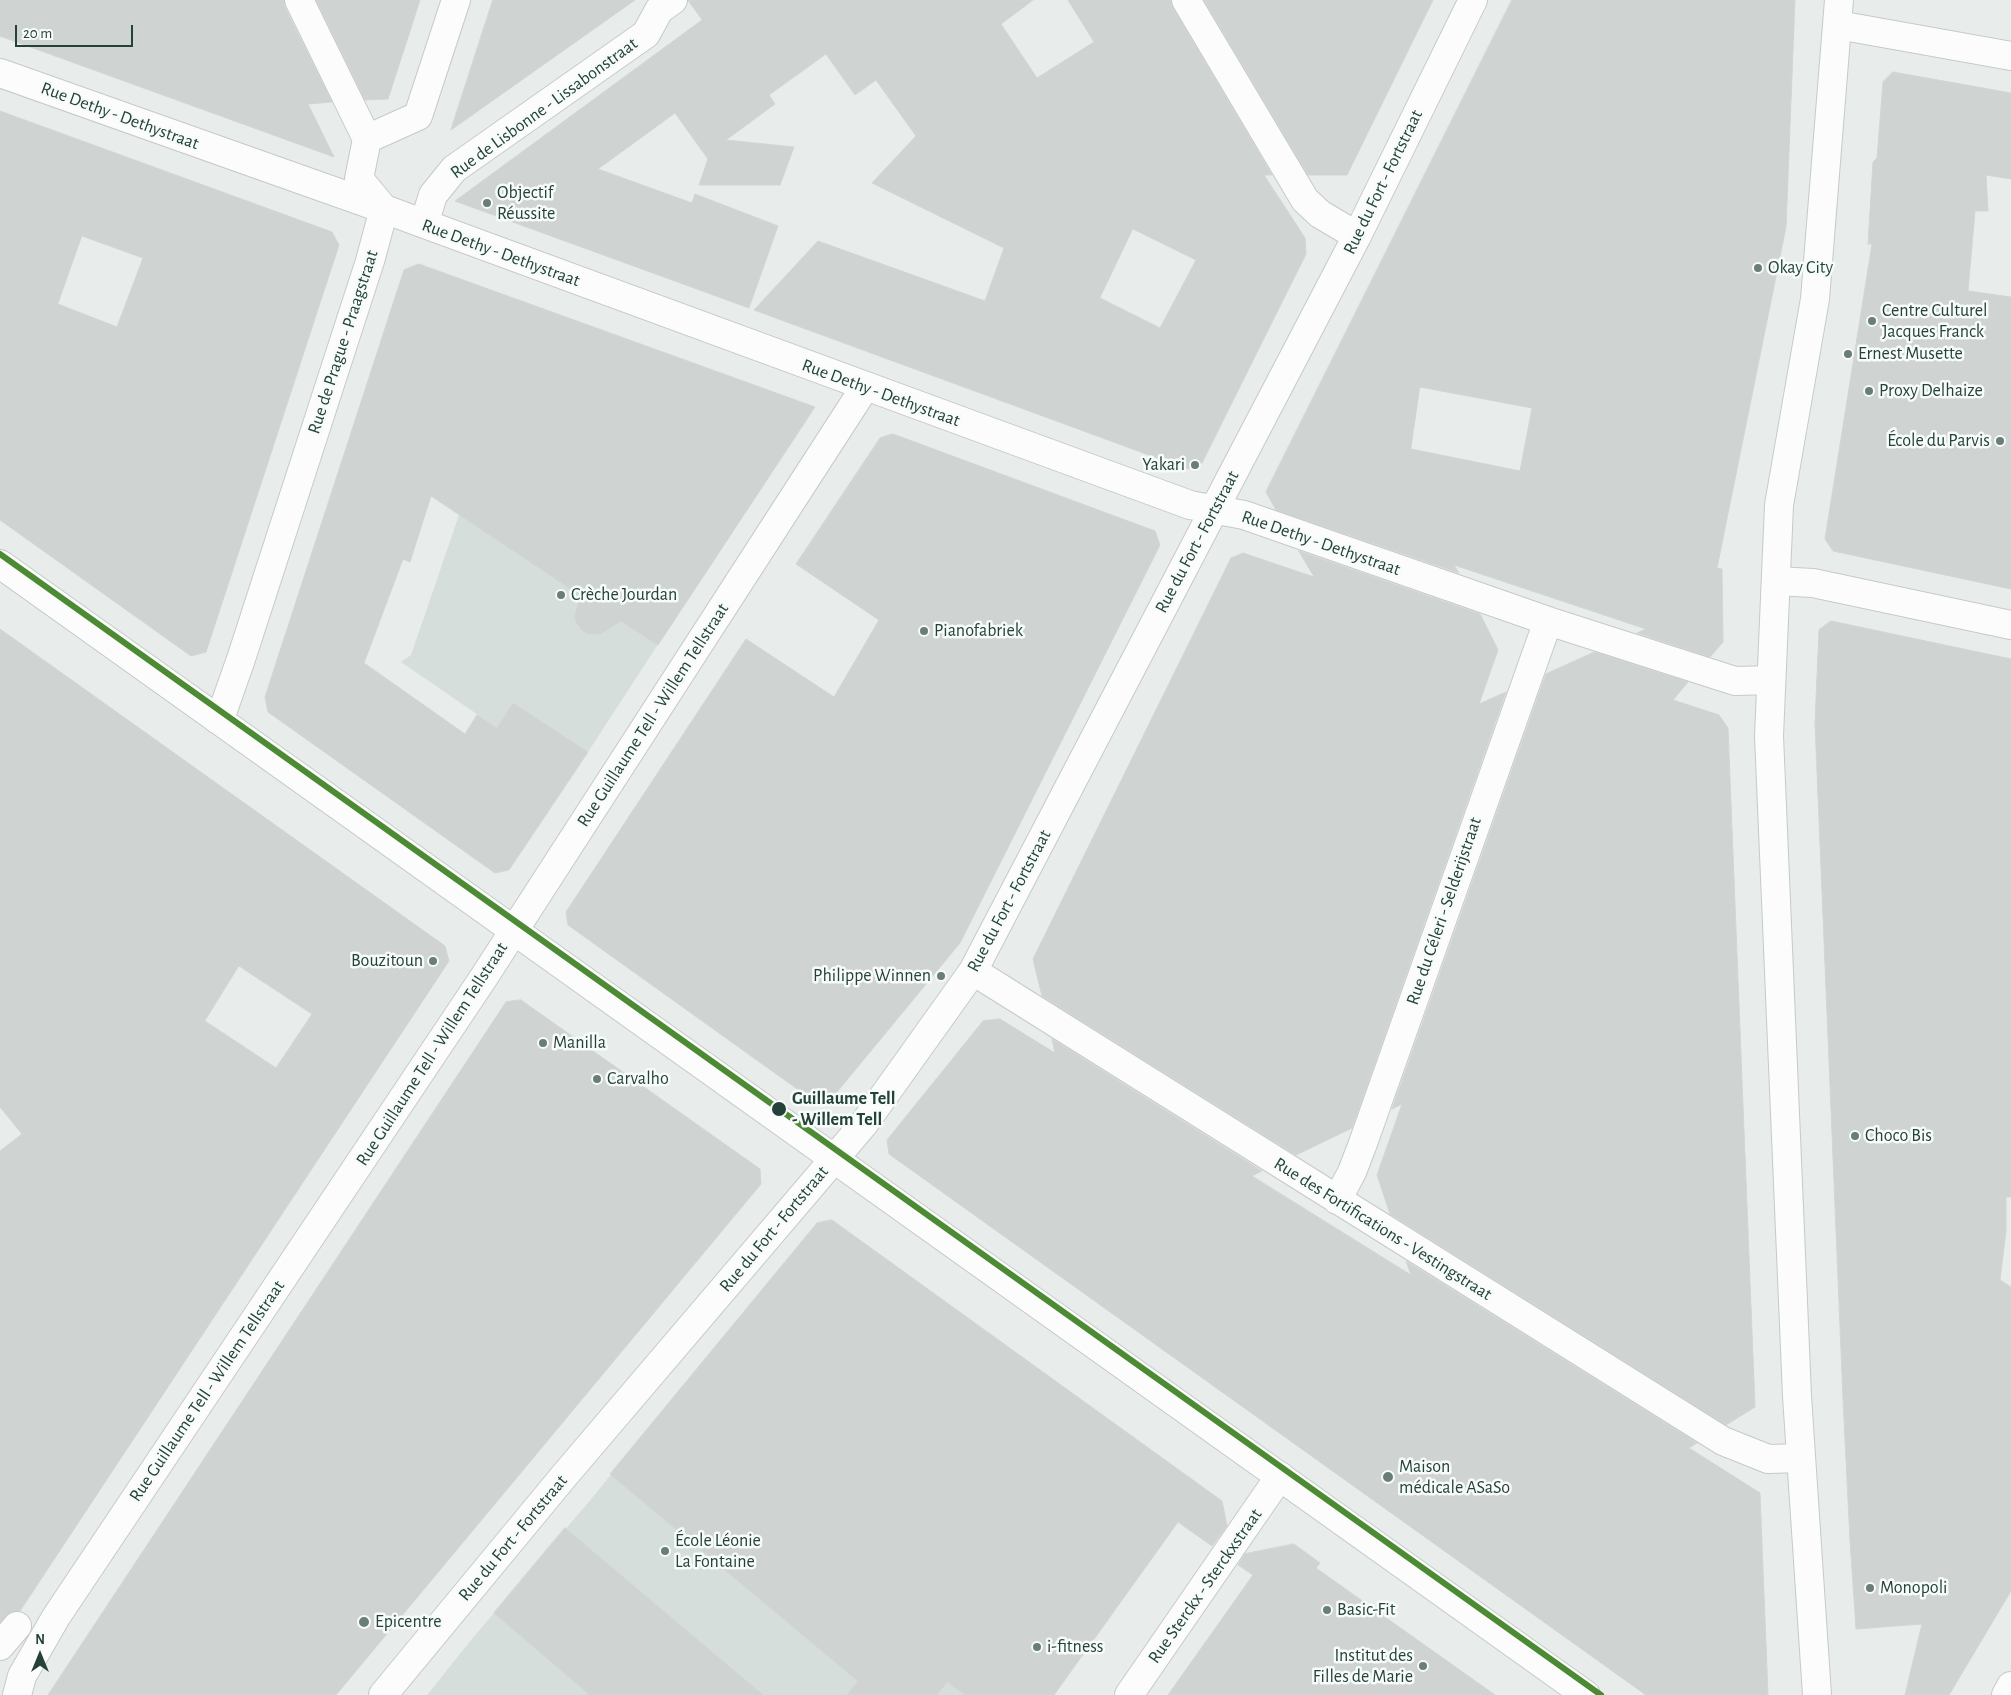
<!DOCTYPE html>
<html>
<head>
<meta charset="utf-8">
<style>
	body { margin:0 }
	#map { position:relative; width:2011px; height:1695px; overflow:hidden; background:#e8edeb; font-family:"Alegreya Sans",sans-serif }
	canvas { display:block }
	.north { position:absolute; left:15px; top:1630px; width:50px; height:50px; -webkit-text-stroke:4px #f7fbf9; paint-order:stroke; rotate:0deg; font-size:14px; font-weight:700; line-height:20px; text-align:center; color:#24423a }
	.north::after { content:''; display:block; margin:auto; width:18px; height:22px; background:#24423a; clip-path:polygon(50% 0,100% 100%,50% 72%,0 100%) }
	.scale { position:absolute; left:15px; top:25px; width:118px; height:22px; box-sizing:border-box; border:2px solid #24423a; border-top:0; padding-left:6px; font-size:15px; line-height:18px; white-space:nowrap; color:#24423a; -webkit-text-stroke:4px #f7fbf9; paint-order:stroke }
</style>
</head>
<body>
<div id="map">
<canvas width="2011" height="1695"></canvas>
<div class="north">N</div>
<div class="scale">20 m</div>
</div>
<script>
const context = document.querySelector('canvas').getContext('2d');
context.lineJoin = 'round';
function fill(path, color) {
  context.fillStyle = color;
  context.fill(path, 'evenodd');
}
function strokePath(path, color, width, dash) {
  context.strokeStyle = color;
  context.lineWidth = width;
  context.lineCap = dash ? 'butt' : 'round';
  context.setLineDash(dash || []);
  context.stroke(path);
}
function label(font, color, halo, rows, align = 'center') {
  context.font = font + ' "Alegreya Sans",sans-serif';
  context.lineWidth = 5;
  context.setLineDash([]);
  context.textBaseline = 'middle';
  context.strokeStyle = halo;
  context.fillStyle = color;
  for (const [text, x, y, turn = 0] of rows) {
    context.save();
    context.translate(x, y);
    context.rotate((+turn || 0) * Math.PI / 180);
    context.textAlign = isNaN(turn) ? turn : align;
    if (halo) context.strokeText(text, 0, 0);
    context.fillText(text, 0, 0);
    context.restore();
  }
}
const built = new Path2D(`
	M459 515 694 589 588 752 513 703 497 728 401 662 411 655Z
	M643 1435 829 1597 965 1695H427L471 1640 592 1498Z`);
const building = new Path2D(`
	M0 0H284L285 7 332 102 308 104 334 157 0 36Z
	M316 0H420L388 99 365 100Z
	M493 0H635L451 130Z
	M688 0H1033L1001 24 1037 78 1094 42 1068 0H1170L1173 8 1272 175H1264L1305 238 1306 254 1202 463 1187 469 754 310 818 241 985 301 1004 248 872 183 916 136 876 80 855 95 826 54 769 95 775 104 726 140 794 147 780 185H699L708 159 675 113 598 169 692 203 695 194 778 226 749 308 455 201 702 20ZM1133 229 1196 260 1160 328 1100 298Z
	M1204 0H1433L1347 175H1308Z
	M1512 0H1795L1786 227 1717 568 1722 569 1723 642 1710 657 1637 633 1646 629 1454 565 1459 573 1276 510 1266 492ZM1420 387 1532 408 1520 471 1411 449Z
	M1893 72 2011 93V179L1986 175 1988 211H1975L1968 291 2011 297V589L1833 551 1825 539 1872 244H1868L1873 162 1877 158 1883 82Z
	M0 111 332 232 339 245 206 652 191 656 0 520ZM82 236 143 258 117 327 58 304Z
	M419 264 815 407 658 645 621 621 600 634H589L582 630 576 622 575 616 580 595 431 496 410 562 403 559 364 663 465 734 477 715 497 728 513 703 588 752 509 870 495 873 268 712 265 697 404 270Z
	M893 434 1155 531 1160 545 960 943 832 1098 814 1101 568 925 566 912 746 639 834 697 879 620 796 564 880 438Z
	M1299 551 1480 614 1498 650 1479 704 1506 692 1352 1128 1296 1155 1042 996 1033 959 1231 558 1243 553 1314 577Z
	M1831 621 2011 659V1197H2006V1231L2000 1280 2011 1287V1591L1949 1695H1905L1922 1624 1856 1629 1850 1540 1843 1399 1815 723 1819 630Z
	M0 629 445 946 449 961 20 1611 11 1612 0 1622V1151L22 1134 0 1107ZM239 966 312 1014 276 1068 205 1021Z
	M1595 652 1688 682 1673 700 1719 715 1728 728 1755 1407 1726 1425 1390 1214 1377 1175 1402 1104 1392 1109 1546 674Z
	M521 1000 760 1169 761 1184 336 1695H48L506 1002Z
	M1000 1019 1055 1053 1052 1039 1262 1171 1252 1176 1411 1275 1406 1261 1697 1443 1689 1448 1760 1493 1768 1695H1646L889 1154 887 1140 983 1021Z
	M832 1220 1222 1501 1227 1526 1212 1546 1178 1522 1054 1695H965L947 1682 937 1695H847L858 1681 610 1474 817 1223Z
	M565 1528 763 1695H590L494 1613Z
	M1294 1544 1320 1563 1316 1568 1495 1695H1168L1253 1575 1238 1565 1245 1554Z`);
const street = new Path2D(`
	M299 0 367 139
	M1186 0 1305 200 1320 214 1357 236
	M1838 25 2011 56
	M0 73 384 209 1190 505 1244 515 1548 621 1735 681 1771 680
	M384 209 359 179 367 139 418 116 456 0
	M424 224 433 195 454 169 646 34 659 10 673 0
	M1776 581 1813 583 2011 625
	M217 719 222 713 241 659 370 261 384 209
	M973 971 1723 1441 1768 1459 1801 1458
	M1337 1200 1352 1172 1362 1146 1548 621
	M0 1646 17 1626
	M17 1695 22 1676 56 1617 484 977 865 387
	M383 1695 564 1476 863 1125 973 971 1357 236 1473 0
	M1129 1695 1280 1476`);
const secondary = new Path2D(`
	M0 564 1586 1695
	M1817 1695 1797 1396 1769 736 1779 505 1815 299 1839 0
	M2006 1695 2011 1686`);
const tram1 = new Path2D(`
	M0 554 1601 1695`);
const markers = [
	[487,203,5,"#697e78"],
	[1758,268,5,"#697e78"],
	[1872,321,5,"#697e78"],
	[1848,354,5,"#697e78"],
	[1869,391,5,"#697e78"],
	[2000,441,5,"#697e78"],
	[1195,465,5,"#697e78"],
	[561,595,5,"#697e78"],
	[924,631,5,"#697e78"],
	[433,961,5,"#697e78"],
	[941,976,5,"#697e78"],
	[543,1043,5,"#697e78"],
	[597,1079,5,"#697e78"],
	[779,1109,8,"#24423a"],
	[1855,1136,5,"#697e78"],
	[1388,1477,6,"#697e78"],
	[665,1551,5,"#697e78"],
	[1870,1588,5,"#697e78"],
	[1327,1610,5,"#697e78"],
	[364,1622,6,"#697e78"],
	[1037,1647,5,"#697e78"],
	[1423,1666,5,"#697e78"]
];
const streetNames = [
	["Rue de Lisbonne - Lissabonstraat",544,108,-36],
	["Rue Dethy - Dethystraat",120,116,20],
	["Rue du Fort - Fortstraat",1383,182,-64],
	["Rue Dethy - Dethystraat",501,253,20],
	["Rue de Prague - Praagstraat",343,342,-72],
	["Rue Dethy - Dethystraat",881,393,20],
	["Rue du Fort - Fortstraat",1197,542,-62],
	["Rue Dethy - Dethystraat",1321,543,19],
	["Rue Guillaume Tell - Willem Tellstraat",653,715,-57],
	["Rue du Fort - Fortstraat",1009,901,-62],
	["Rue du Céleri - Selderijstraat",1444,911,-71],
	["Rue Guillaume Tell - Willem Tellstraat",432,1054,-57],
	["Rue du Fort - Fortstraat",774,1229,-50],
	["Rue des Fortifications - Vestingstraat",1383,1229,32],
	["Rue Guillaume Tell - Willem Tellstraat",207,1391,-56],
	["Rue du Fort - Fortstraat",513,1538,-50],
	["Rue Sterckx - Sterckxstraat",1205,1586,-55]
];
const poiNames = [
	["Objectif",497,193],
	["Réussite",497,214],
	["Okay City",1768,268],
	["Centre Culturel",1882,311],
	["Jacques Franck",1882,332],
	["Ernest Musette",1858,354],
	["Proxy Delhaize",1879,391],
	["École du Parvis",1990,441,"right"],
	["Yakari",1185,465,"right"],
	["Crèche Jourdan",571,595],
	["Pianofabriek",934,631],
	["Bouzitoun",423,961,"right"],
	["Philippe Winnen",931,976,"right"],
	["Manilla",553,1043],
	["Carvalho",607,1079],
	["Choco Bis",1865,1136],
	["Maison",1399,1467],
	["médicale ASaSo",1399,1488],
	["École Léonie",675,1541],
	["La Fontaine",675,1562],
	["Monopoli",1880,1588],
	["Basic-Fit",1337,1610],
	["Epicentre",375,1622],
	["i-fitness",1047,1647],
	["Institut des",1413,1656,"right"],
	["Filles de Marie",1413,1677,"right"]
];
const stopNames = [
	["Guillaume Tell",792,1099],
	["- Willem Tell",792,1120]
];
fill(built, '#d6dedb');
fill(building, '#cfd4d2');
strokePath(building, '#d1d6d4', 1);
strokePath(street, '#c5cac8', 30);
strokePath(secondary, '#c3cbc8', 30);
strokePath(street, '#fcfcfc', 28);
strokePath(secondary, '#fcfcfc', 28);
strokePath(tram1, '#4c8b33', 6);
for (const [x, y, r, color] of markers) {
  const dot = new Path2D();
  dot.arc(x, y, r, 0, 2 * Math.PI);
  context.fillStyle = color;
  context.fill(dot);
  strokePath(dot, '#f7fbf9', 2);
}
label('18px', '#24423a', '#f7fbf9', streetNames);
label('18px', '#24423a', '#f7fbf9', poiNames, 'left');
label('bold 18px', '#24423a', '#f7fbf9', stopNames, 'left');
</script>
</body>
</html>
